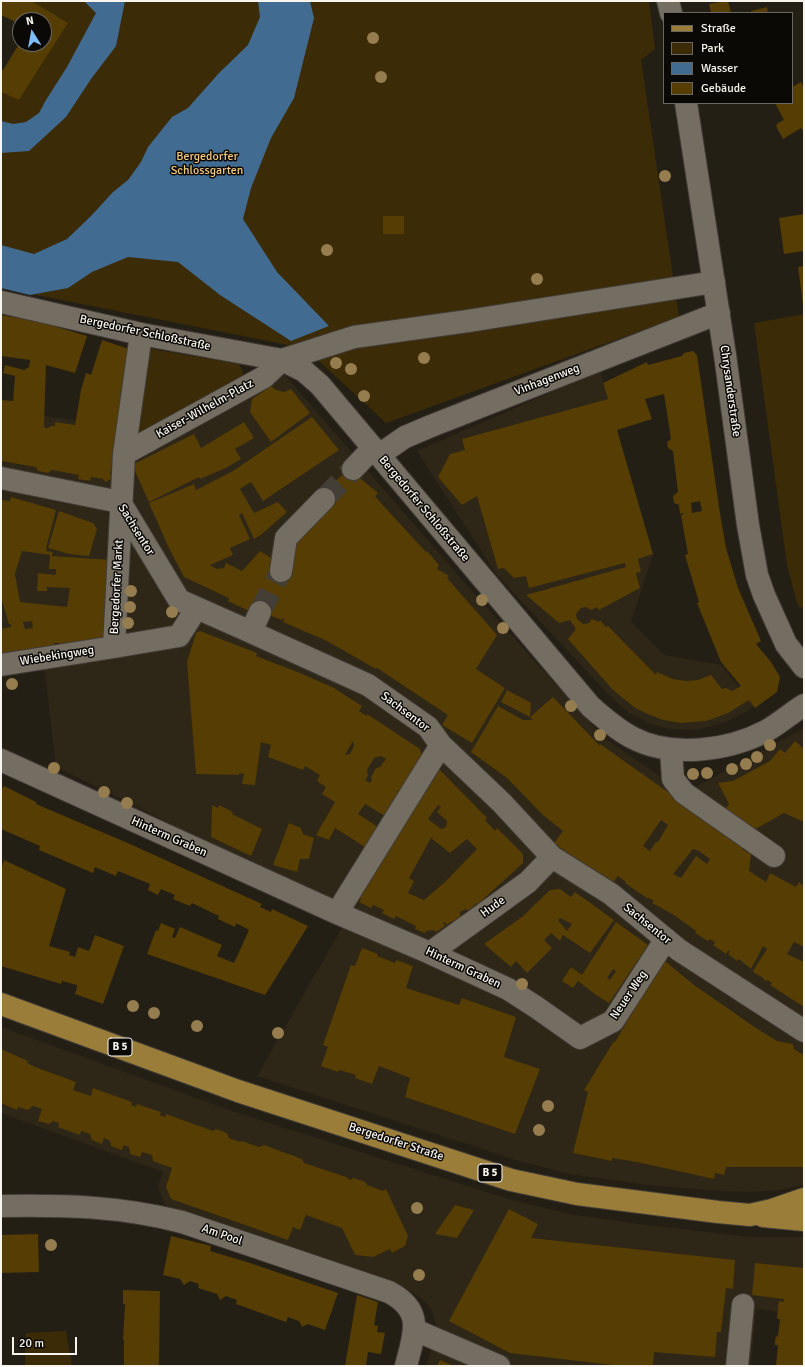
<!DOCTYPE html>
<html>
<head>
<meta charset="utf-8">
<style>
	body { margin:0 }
	#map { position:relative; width:805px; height:1367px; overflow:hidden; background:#241f15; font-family:Signika,sans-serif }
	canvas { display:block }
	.frame { position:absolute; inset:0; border:2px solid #f8f4ee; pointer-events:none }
	.legend { position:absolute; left:663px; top:12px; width:130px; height:92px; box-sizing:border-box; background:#0b0905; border:1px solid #6a6762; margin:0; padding:5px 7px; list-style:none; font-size:12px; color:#f8f4ee }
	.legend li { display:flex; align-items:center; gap:8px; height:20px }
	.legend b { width:20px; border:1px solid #6a6762 }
	.north { position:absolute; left:12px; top:12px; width:40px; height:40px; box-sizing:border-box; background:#0b0905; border:1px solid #6a6762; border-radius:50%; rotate:349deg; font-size:11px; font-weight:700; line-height:16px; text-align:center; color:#f8f4ee }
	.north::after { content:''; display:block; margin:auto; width:14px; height:18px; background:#7dbef9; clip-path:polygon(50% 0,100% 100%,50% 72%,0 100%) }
	.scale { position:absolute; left:12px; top:1337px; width:65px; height:18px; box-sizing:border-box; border:2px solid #f8f4ee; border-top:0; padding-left:5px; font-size:12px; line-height:14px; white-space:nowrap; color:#f8f4ee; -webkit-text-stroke:3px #0b0905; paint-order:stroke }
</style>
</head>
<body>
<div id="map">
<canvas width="805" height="1367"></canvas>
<div class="frame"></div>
<ul class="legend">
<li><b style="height:5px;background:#9b7d3a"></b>Straße</li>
<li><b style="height:11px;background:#3b2b07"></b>Park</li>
<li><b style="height:11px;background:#416b90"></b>Wasser</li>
<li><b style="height:11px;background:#553d03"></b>Gebäude</li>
</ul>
<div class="north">N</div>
<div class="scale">20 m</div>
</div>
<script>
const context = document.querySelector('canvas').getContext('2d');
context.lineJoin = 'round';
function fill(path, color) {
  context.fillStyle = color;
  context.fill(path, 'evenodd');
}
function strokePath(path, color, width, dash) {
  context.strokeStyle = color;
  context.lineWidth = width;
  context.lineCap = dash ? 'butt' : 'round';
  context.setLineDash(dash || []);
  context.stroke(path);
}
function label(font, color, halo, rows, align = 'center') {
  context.font = font + ' Signika,sans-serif';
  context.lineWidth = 3;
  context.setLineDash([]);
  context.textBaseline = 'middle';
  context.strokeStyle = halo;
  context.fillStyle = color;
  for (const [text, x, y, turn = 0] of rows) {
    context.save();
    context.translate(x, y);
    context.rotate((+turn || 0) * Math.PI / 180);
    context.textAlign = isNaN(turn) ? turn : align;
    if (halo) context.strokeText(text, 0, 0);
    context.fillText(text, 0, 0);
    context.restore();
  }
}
const built = new Path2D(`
	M600 371 653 554 631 622 664 655 721 665 754 706 746 712 726 722 697 730 669 729 649 723 629 713 609 695 496 574 417 451Z
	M285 375 471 590 603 737 684 793 804 728V1185L779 1190 750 1192 719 1191 647 1185 569 1174 522 1162 257 1076 352 910 263 872 138 807 56 767 43 655 1 661V410L126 427 141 453Z
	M1 1027 232 1111 508 1199 570 1214 640 1224 749 1237H804V1315L756 1309 751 1366H426L434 1340 436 1327 433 1312 425 1302 415 1294 405 1289 165 1205 158 1186 163 1172 1 1113Z`);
const green = new Path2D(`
	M32 1H649L655 49 641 60 679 317 386 423 319 361 288 345 1 288V92L19 100 68 23Z
	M804 314V608L799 607 797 603 787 565 754 323Z
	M151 349 239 364 243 373 241 381 137 436 143 353Z
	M66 1331 72 1366H25L26 1333Z`);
const water = new Path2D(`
	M84 1H125L116 46 91 79 66 117 29 151 1 153V121L13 124 26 122 39 113 46 100 67 67 96 13Z
	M258 1H310L314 18 294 98 271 138 251 188 243 219 277 272 329 326 291 341 220 295 178 262 128 257 92 272 68 288 30 295 1 288V245L34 254 67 239 91 216 113 192 128 180 141 162 148 147 172 117 188 108 219 73 248 45 260 17Z`);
const building = new Path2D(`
	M1 1H32L68 23 19 100 1 92V69L3 70 19 44H44V20H20V24L1 15Z
	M725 1H728L731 13H711L709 4Z
	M767 7 768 13H751V11Z
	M801 82 804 88V129L802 130 801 128 783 139 776 126 778 123 784 120 775 103H792V87Z
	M804 214V251L784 254 779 218Z
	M383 216H404V234H383Z
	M804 266V305H803L798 267Z
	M1 315 37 321 87 336 75 373 46 365 44 424 45 428H48L51 426H55V422L75 425 81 390 86 373 91 375 102 340 126 348 129 346 115 446 110 474 112 478 106 482 103 479 91 477 90 481 78 479 79 475 52 470 48 473 38 471 36 467 1 461V400L13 401 15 376 3 373 5 365 24 370 29 367 30 360 1 356Z
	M693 351 697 355 719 507 726 548 738 588 761 641 756 644 771 662 780 677 777 692 755 708 749 700 728 713 715 718 706 721 681 723 663 720 645 713 634 707 613 690 568 639 576 629 570 620 559 623 526 595 626 567 625 563 529 588 526 576 514 578 504 568 498 569 477 496 462 505 438 477 450 454 465 450 462 439 608 399 603 383 647 362 648 365 682 356 684 353ZM664 394 671 439 667 442 668 448 673 451 678 492 673 496 674 503 679 505 680 514 683 513V515H681L688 554 685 555 699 602 697 603 721 662 741 686 732 691 726 688 722 689 711 675 698 680 686 681 673 679 657 672 656 675 608 626 606 627 600 620 599 622 592 619 589 623 583 624 577 619 576 614 581 608 586 607 591 610 597 607 599 610 640 588 636 573 641 572 638 559 653 554 617 430 652 419 645 399ZM700 501 702 511 692 513 691 503Z
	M271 386 276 390 284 392 291 389 310 413 271 442 250 412 252 399Z
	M312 417 339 450 263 501 251 482 240 489 254 513 278 502 287 512 262 534 254 539 242 513 239 515 250 539 230 548 233 555 210 565 217 569 224 568 226 563 242 571 260 551 278 562 289 557 297 544 295 535 320 495 351 467 361 478H360L378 493 375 496 380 502 426 552 427 551 439 565 437 569 449 576 447 578 497 635 476 669 505 688 472 743 442 725 448 715 377 668 376 669 327 641 283 622 284 618H283L282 620 258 611 253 613 228 601 229 598 184 577 168 546 149 503 194 484 196 490 233 471Z
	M244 422 254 438 235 449 241 459 226 468 200 479 199 477 149 502 132 465 194 434 201 448Z
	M11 497 56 510 46 548 47 549 46 551 53 552 52 556 111 560 105 638 59 644V643H54V645L1 655V629L11 627V624H9L1 597V500L10 501ZM22 551 50 555 49 569H56V575L38 573 37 591H47V587L70 588 67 607 20 602 15 574ZM32 621 33 628 25 629 23 622Z
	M59 511 93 523 97 529 89 556 69 554 48 548Z
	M200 631 257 653 256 656 300 673 334 688 362 706 359 711 367 716V714L420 749 422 758 385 816 365 804 358 814 378 827 365 847 335 828 329 840 316 835 335 802 322 794 326 787 317 781 320 775 305 766 303 770 268 757 271 745 261 742 255 785 242 784 244 774 239 773V775L196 774 187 662 196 633ZM353 741 354 746 350 754 345 755ZM381 756 386 759 380 767 376 768 371 777 372 780 370 783 365 780 368 776 367 770 374 758Z
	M507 690 531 703 530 717 553 697 600 746V744L716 826 744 848 742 849 751 854 749 871 766 882 770 873 796 887 799 882 804 886V947L794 942 787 954 804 962V1007L770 985 772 983 767 980 765 981 762 977 754 973 753 971 767 949 763 946 751 969 739 959 737 961 728 954 730 951H728L726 954 713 945 715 942 710 939 708 941 695 933 696 931 674 915 652 903 654 901 649 898 648 899 625 883 626 882 618 876 612 884 554 843 563 831 543 815 507 778 471 752 498 706 523 720H533L530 717 501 702ZM661 820 668 825 658 842H656L650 851 643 846ZM693 849 699 851 710 859 707 864 696 856 681 878 673 874Z
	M795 741 804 749V822L784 813 752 831 724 811 729 804 718 783 733 781 770 761 780 749 785 753Z
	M439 769 487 818 485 820 495 831 497 828 523 854V863L478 904 477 903 468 911 466 909 460 912V917L446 925 445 922 443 923 445 926 436 932 434 930 426 931 425 933 415 929 416 926 396 916 394 919 382 913 384 910 373 905 371 908 359 902 361 899 358 897 433 770ZM438 805 441 807 437 812 447 821 446 827 441 829 428 819ZM431 838 450 853 467 839 477 849 445 882 424 900 408 893 414 881 409 878Z
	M4 786 36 802V804L130 844 262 904 260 907 271 912 272 909 308 926 265 995 147 954 156 930 158 931 161 923 175 929 172 937 175 938 180 927 222 945 217 956 234 963 249 930 236 923 235 927 218 919 219 916 192 903 190 906 173 899 175 895 161 889 158 895 148 890 150 884 118 871 116 876 95 867 93 873 39 850 40 846 1 829V790Z
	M212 805 218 808 219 805 233 812 232 814 262 829 251 856 211 837Z
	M289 823 301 828 303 834 314 838 309 859H300L297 872 273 865Z
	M4 860 66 889 49 946 70 952 69 955 75 957 78 947 89 951 95 935 124 946 103 1004 75 994 77 987V985L62 981 61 984 1 966V870Z
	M560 889 571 897 575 892 614 920 590 953 563 935 560 941 551 933 544 940 552 948 527 973 516 961 511 967 484 944 522 917 550 890ZM560 918 572 924 567 931 558 920Z
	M616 922 648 945 609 1003 596 995 578 981 573 988 562 981 571 967 582 975ZM613 969 616 971 610 980 607 978Z
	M362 948 378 954 377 956 395 963 396 960 413 966 406 988 459 1005 462 998 516 1017 504 1057 540 1069 515 1134 405 1097 410 1078 379 1066 372 1084 355 1078 356 1075 339 1070 338 1072 321 1066 328 1047 323 1045 351 965 355 966Z
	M665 961 694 985 756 1028 777 1041 793 1044 794 1049 804 1055V1167H726L724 1175 715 1173 714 1179 637 1162 612 1158V1161L573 1153 588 1092 584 1090 614 1041 615 1042 644 993Z
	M1 1049 28 1061 27 1063 35 1067 76 1082 73 1090 91 1096 93 1088 132 1102 131 1105 136 1107 137 1104 161 1112 160 1115 165 1117 166 1114 213 1131 216 1129 227 1133 229 1138 240 1142 242 1141 259 1147 264 1145 302 1159 304 1163 346 1177 350 1180 354 1178 365 1182 367 1185 383 1191 386 1189 408 1236 405 1246 392 1253 390 1249 373 1257 355 1255 342 1228 306 1215 300 1230 293 1227 288 1240 171 1199 166 1187 172 1168 153 1161 152 1155 142 1152 140 1157 130 1154 129 1147 124 1145 122 1150 111 1146 110 1141 104 1138 102 1144 92 1140 90 1134 81 1131 80 1135 58 1127 59 1123 53 1121 49 1124 38 1121 42 1109 33 1106 28 1110 18 1107 17 1110 1 1103Z
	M455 1205 474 1210 457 1238 435 1234Z
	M509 1209 538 1224 531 1238 735 1260 733 1289 726 1288 721 1332H717L715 1357 654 1352 653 1366H621L510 1353 449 1321Z
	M38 1234 39 1272 1 1273V1235Z
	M171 1236 211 1246 210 1251 250 1263 338 1293 325 1330 308 1324 302 1327 299 1321 288 1317 286 1322 236 1304 237 1300 226 1296 220 1300 217 1294 198 1288 199 1284 190 1281 184 1285 180 1279 163 1275Z
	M755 1263 804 1268V1366H776L778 1345H775V1341L776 1336 778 1337 780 1319H777L778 1307 779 1301 784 1302V1299L752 1295Z
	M123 1290 160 1291 159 1366H124V1340H123L125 1304H123Z
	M357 1295 378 1302 374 1325 378 1326 377 1332 385 1333 381 1354 368 1352 366 1366H345Z
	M440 1360 454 1366H437Z`);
const minorTunnel = new Path2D(`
	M324 499 353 469
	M260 612 281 571`);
const minor = new Path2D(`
	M668 1 671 13
	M686 103 725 355 748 525 757 575 764 595 786 644 804 667
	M1 302 141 334 282 360 304 371 320 385 591 707C604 718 617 730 633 738 672 758 728 751 766 731 779 724 791 713 804 705
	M141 334 124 454 114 647 179 636 196 609
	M124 454 264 377 282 360 354 337 468 321 714 282
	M379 455 405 437 431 426 719 313
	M353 469 373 448
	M1 478 120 502 179 600 251 632 368 685 428 727 441 745 502 803 552 857 611 894 679 950 804 1031
	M281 571 286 538 324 499
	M251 632 260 612
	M1 665 114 647
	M671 750 673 779 684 793 774 856
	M1 760 337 913 430 953 508 989 536 1007 580 1038 613 1021 666 939
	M337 913 441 745
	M430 953 528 882 552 857
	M1 1206C65 1205 119 1206 182 1222L389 1292C425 1311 414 1334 406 1366
	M415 1330 499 1366
	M737 1366 743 1305`);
const major = new Path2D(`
	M1 1004 238 1091 511 1180 577 1194 718 1212 750 1215 772 1210 804 1199
	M763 1216 804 1220`);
const trees = [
	[373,38],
	[381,77],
	[665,176],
	[327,250],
	[537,279],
	[424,358],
	[336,363],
	[351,369],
	[364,396],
	[131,591],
	[482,600],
	[130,607],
	[172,612],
	[128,623],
	[503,628],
	[12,684],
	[571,706],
	[600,735],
	[770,745],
	[757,757],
	[746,764],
	[54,768],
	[732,769],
	[707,773],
	[693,774],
	[104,792],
	[127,803],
	[522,984],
	[133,1006],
	[154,1013],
	[197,1026],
	[278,1033],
	[548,1106],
	[539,1130],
	[417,1208],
	[51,1245],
	[419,1275]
];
const shields = [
	[120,1047,24],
	[490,1173,24]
];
const shieldNames = [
	["B 5",120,1047],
	["B 5",490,1173]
];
const parkNames = [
	["Bergedorfer",207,157],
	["Schlossgarten",207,171]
];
const streetNames = [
	["Bergedorfer Schloßstraße",145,333,12],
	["Vinhagenweg",547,380,-21],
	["Chrysanderstraße",730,391,82],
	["Kaiser-Wilhelm-Platz",205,409,-29],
	["Bergedorfer Schloßstraße",424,509,50],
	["Sachsentor",136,530,58],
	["Bergedorfer Markt",117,587,-87],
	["Wiebekingweg",57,656,-9],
	["Sachsentor",405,712,37],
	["Hinterm Graben",169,837,24],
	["Hude",493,907,-36],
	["Sachsentor",647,924,39],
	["Hinterm Graben",463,968,25],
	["Neuer Weg",629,995,-56],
	["Bergedorfer Straße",396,1142,18],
	["Am Pool",222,1235,19]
];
fill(built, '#2e2616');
fill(green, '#3b2b07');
fill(water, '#416b90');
fill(building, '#553d03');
strokePath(minorTunnel, '#443f36', 22, [22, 11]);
strokePath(minor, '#413c36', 24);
strokePath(major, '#413c36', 24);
strokePath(minor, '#746d62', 22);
strokePath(major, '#9b7d3a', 22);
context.fillStyle = '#967d4f';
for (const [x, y] of trees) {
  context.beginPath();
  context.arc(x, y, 6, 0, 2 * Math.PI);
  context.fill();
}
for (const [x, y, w] of shields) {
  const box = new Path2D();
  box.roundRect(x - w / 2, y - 9, w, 18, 3);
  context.fillStyle = '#0b0905';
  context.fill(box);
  strokePath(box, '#f8f4ee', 1);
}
label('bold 11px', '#f8f4ee', null, shieldNames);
label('12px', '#f3ca7e', '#0b0905', parkNames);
label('12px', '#f8f4ee', '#0b0905', streetNames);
</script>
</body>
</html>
